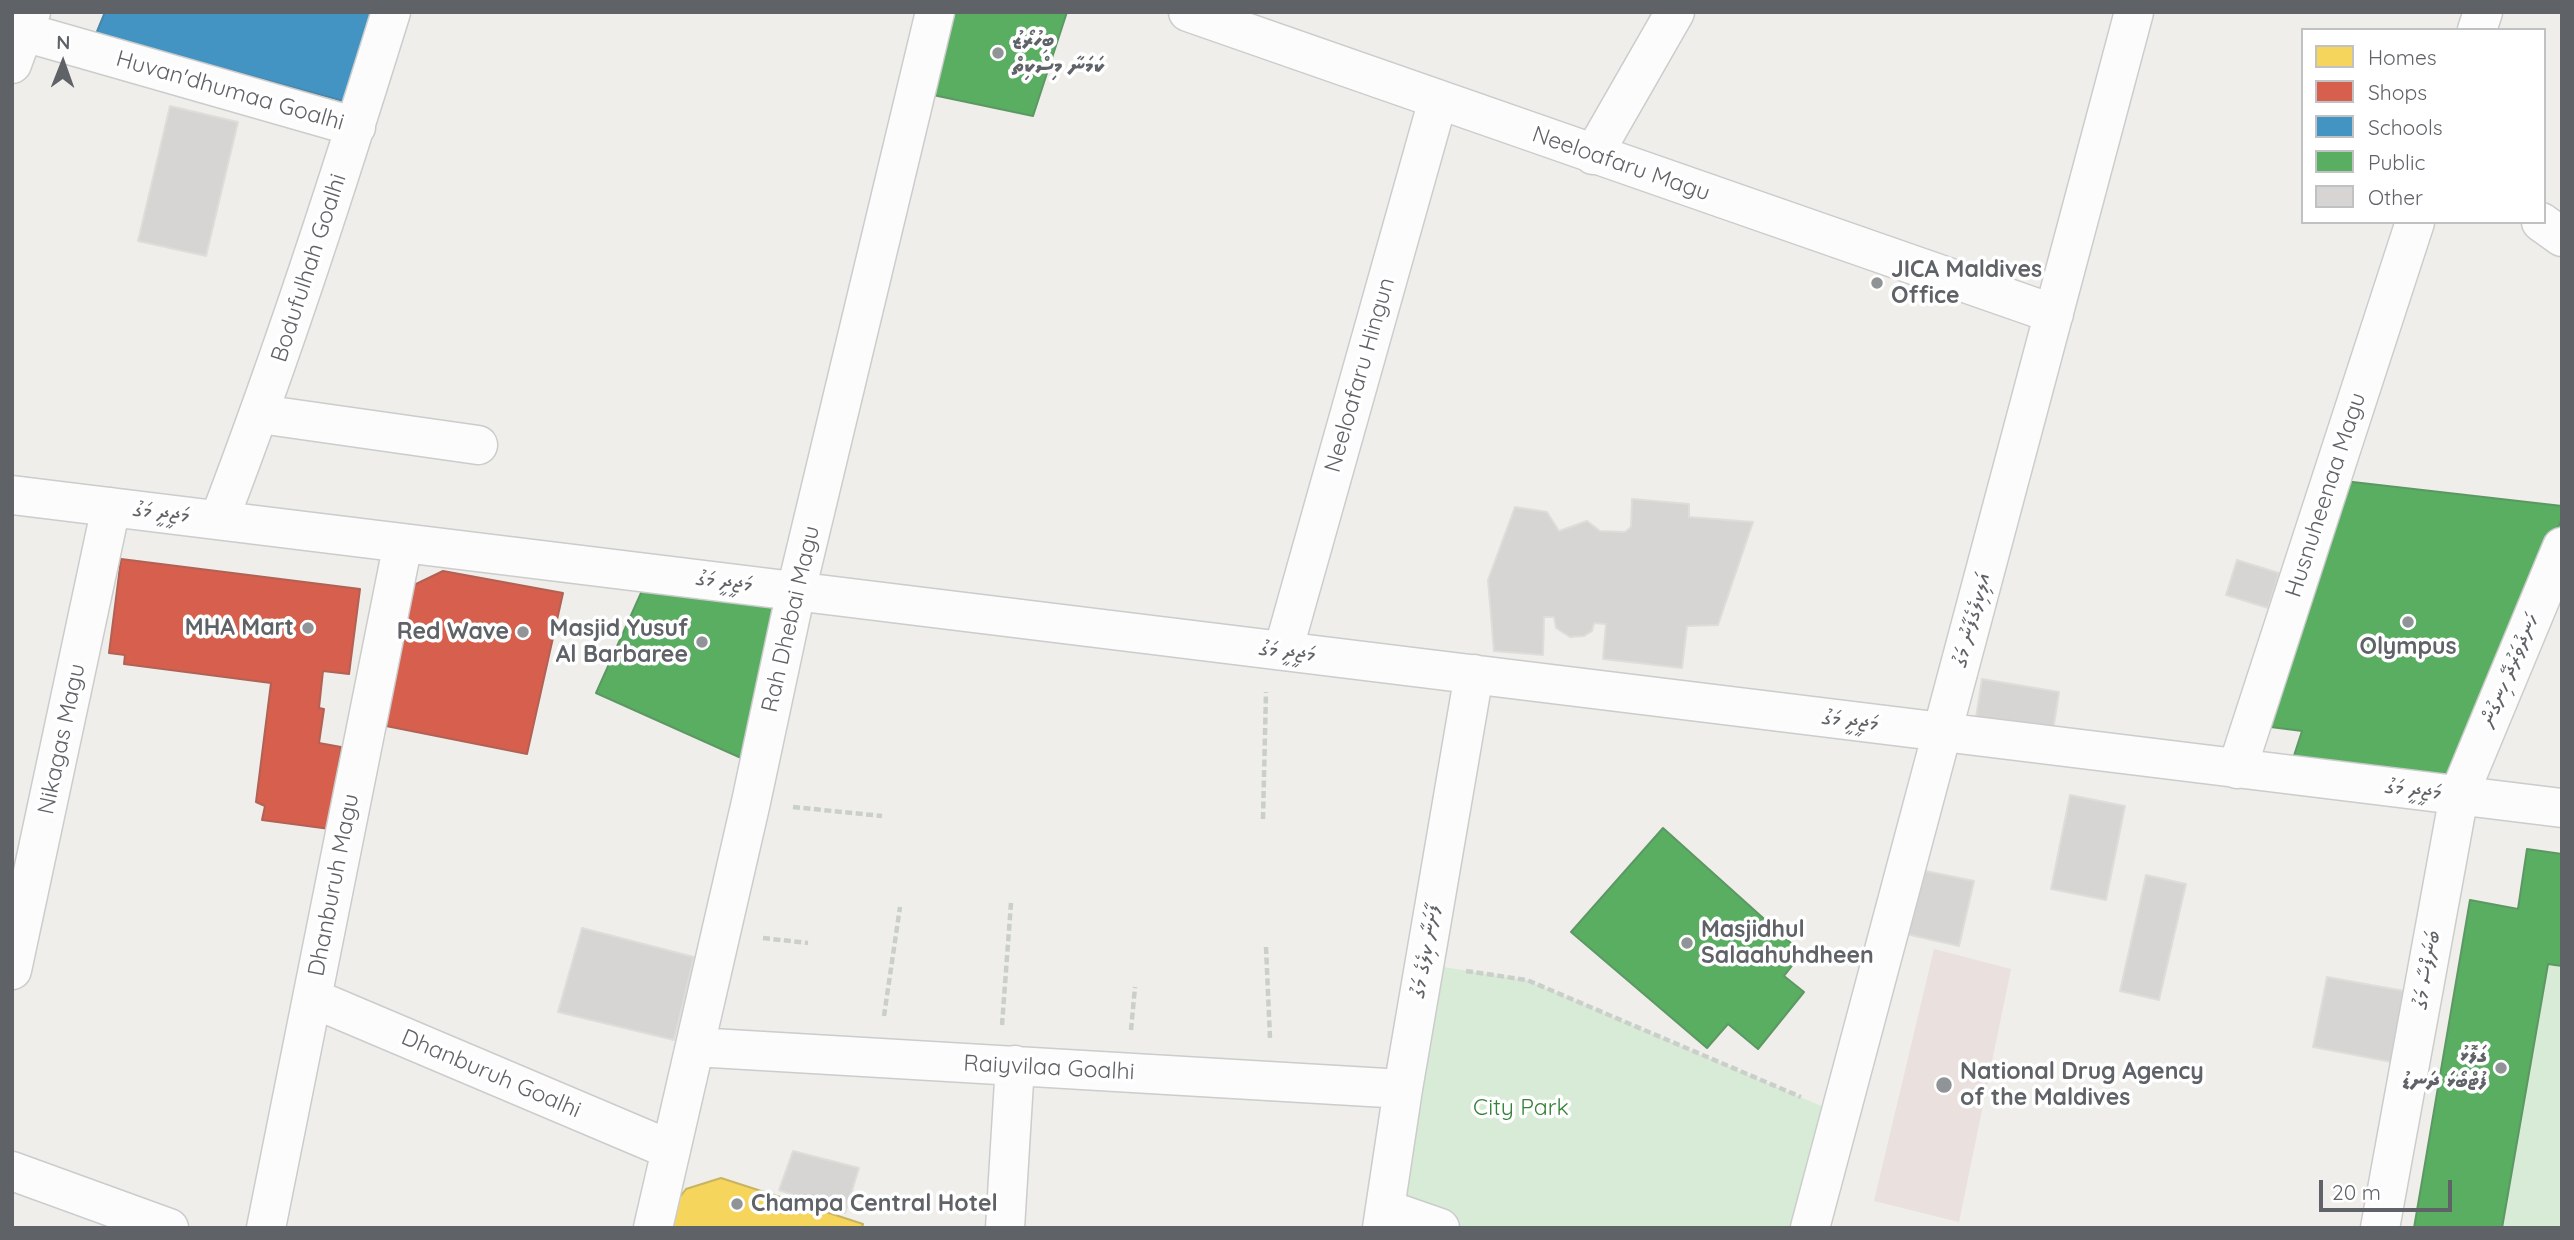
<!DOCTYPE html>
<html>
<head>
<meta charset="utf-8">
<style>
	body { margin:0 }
	#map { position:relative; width:2574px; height:1240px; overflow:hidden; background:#efeeea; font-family:Quicksand,sans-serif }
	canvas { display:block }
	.frame { position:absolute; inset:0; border:14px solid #5f6368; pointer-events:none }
	.legend { position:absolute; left:2301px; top:28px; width:245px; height:196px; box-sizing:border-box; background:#fff; border:2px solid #bfc1c3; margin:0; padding:9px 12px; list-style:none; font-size:21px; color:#5f6368 }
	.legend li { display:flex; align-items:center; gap:14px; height:35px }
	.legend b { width:35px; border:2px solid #bfc1c3 }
	.north { position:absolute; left:28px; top:28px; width:70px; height:70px; -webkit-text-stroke:5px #fff; paint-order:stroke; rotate:1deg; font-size:19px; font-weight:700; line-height:28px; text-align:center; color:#5f6368 }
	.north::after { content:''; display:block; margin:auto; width:24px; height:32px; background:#5f6368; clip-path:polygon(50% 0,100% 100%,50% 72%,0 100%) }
	.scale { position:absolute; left:2319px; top:1180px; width:133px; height:32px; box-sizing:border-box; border:4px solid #5f6368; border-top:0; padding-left:9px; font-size:21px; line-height:24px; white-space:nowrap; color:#5f6368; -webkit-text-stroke:5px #fff; paint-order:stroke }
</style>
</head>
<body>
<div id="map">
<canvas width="2574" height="1240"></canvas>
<div class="frame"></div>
<ul class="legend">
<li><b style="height:19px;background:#f6d55c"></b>Homes</li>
<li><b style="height:19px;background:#d6604d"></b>Shops</li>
<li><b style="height:19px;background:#4393c3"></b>Schools</li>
<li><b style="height:19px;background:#5aae61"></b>Public</li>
<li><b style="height:19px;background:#d6d5d3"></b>Other</li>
</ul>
<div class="north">N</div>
<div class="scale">20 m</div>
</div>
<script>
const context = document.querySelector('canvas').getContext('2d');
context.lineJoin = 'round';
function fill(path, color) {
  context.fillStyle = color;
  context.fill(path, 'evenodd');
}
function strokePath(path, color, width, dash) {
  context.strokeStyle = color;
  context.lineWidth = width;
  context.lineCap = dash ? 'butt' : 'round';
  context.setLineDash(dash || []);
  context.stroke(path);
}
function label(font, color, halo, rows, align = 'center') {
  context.font = font + ' Quicksand,"Noto Sans Thaana",sans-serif';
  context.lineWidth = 7;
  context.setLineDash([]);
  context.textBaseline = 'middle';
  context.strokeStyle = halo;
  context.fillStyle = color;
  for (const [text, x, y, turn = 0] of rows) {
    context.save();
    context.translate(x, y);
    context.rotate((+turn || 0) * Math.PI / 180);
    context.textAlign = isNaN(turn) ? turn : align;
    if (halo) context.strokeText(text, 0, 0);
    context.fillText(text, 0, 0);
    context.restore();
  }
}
const medical = new Path2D(`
	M1934 949 2011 969 1959 1222 1874 1201Z`);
const green = new Path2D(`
	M2527 849 2562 854V1228H2414L2470 900 2518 909Z
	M1424 964 1527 980 1840 1114 1810 1228H1440L1385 1209Z`);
const homes = new Path2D(`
	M721 1178 863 1224 862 1228H662L664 1218 686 1189Z`);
const shops = new Path2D(`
	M121 559 360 589 349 674 323 671 319 708 324 709 319 743 341 747 330 829 262 820 265 806 256 802 271 683 124 664 125 655 109 653Z
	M443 571 563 593 527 754 376 724 397 613 414 585Z`);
const schools = new Path2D(`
	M105 12H376L347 102 96 34Z`);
const public = new Path2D(`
	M952 12H1067L1033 116 933 95Z
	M2344 481 2562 506V518L2451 793 2288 774 2302 731 2263 726Z
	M650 573 796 591 759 766 596 693Z
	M1663 828 1802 953 1784 976 1804 992 1758 1049 1728 1024 1707 1048 1571 932Z
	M2527 849 2562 854V966L2548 964 2502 1228H2414L2470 900 2518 909Z`);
const building = new Path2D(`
	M170 106 238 122 206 256 138 241Z
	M1632 499 1689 504V517L1753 522 1718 625 1687 626 1682 668 1603 659 1606 624 1594 623 1592 631 1584 636 1570 637 1556 628 1554 617H1544L1543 655 1494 651 1488 580 1515 507 1547 512 1559 531 1587 521 1600 531 1625 532 1631 527Z
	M2237 560 2279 573 2268 608 2226 595Z
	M1982 679 2059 692 2052 737 1975 724Z
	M2070 795 2125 806 2106 900 2051 889Z
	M1921 870 1974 881 1959 946 1906 934Z
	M2146 875 2186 884 2159 1000 2120 991Z
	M582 928 694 957 674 1040 558 1012Z
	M2327 977 2415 993 2402 1064 2313 1047Z
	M793 1151 859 1168 845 1213 779 1190Z`);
const path = new Path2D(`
	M793 807 882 816
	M1263 819 1266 692
	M763 938 808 943
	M1266 947 1270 1038
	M1466 971 1527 980 1801 1097
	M884 1016 900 907
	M1002 1025 1011 903
	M1131 1030 1135 987`);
const minor = new Path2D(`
	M1188 12 2054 314
	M2477 30 2483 12
	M24 32 356 127
	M12 64 31 12
	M1593 155 1675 12
	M2541 222 2562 237
	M260 414 478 445
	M12 495 2562 808
	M219 520C283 353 338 183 391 12
	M1283 651 1438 100
	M2237 769 2415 222
	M12 970 111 507
	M312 998 671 1150
	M695 1047 1403 1089
	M12 1171 169 1228
	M1385 1209 1440 1228
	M266 1228 403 543
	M653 1228 751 802 796 591 935 12
	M1005 1228 1015 1065
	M1382 1228 1403 1089 1474 674
	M1810 1228 2134 12
	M2380 1228 2459 795 2562 547`);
const markers = [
	[998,53,7,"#919496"],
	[1877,283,7,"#919496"],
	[2408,622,7,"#919496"],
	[308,628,7,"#919496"],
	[523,632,7,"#919496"],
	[702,642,7,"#919496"],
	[1687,943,7,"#919496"],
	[2501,1068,7,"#919496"],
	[1944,1085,9,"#919496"],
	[737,1204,7,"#919496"]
];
const poiNames = [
	["ބިހުރޯޒު",1012,40],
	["ކަމަނާ މިސްކިތް",1012,66],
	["JICA Maldives",1891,270],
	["Office",1891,296],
	["MHA Mart",294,628,"right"],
	["Masjid Yusuf",688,629,"right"],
	["Al Barbaree",688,655,"right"],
	["Red Wave",509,632,"right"],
	["Olympus",2408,647,"center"],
	["Masjidhul",1701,930],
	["Salaahuhdheen",1701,956],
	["ގަލޮޅު",2487,1055,"right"],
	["ފުޓްބޯޅަ ދަނޑު",2487,1081,"right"],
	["National Drug Agency",1960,1072],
	["of the Maldives",1960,1098],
	["Champa Central Hotel",751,1204]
];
const streetNames = [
	["Huvan'dhumaa Goalhi",230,91,16],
	["Neeloafaru Magu",1621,164,19],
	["Bodufulhah Goalhi",309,268,-72],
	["Neeloafaru Hingun",1360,375,-74],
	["Husnuheenaa Magu",2326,495,-72],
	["މަޖީދީ މަގު",161,513,7],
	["މަޖީދީ މަގު",724,582,7],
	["Rah Dhebai Magu",791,619,-77],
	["އަލިކިލެގެފާނު މަގު",1972,620,-75],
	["މަޖީދީ މަގު",1287,652,7],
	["ހަނދުވަރުދޭ ހިނގުން",2510,671,-67],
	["މަޖީދީ މަގު",1850,721,7],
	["Nikagas Magu",62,739,-78],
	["މަޖީދީ މަގު",2413,790,7],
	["Dhanburuh Magu",334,885,-79],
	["ފާށަނާ ކިލެގެ މަގު",1426,951,-80],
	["ބަނަފްސާ މަގު",2427,970,-80],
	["Raiyvilaa Goalhi",1049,1068,3],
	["Dhanburuh Goalhi",491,1074,23]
];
const parkNames = [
	["City Park",1521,1108]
];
fill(medical, '#eae0de');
fill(green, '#d8ebd6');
fill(homes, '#f6d55c');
strokePath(homes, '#c9b360', 2);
fill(shops, '#d6604d');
strokePath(shops, '#b26155', 2);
fill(schools, '#4393c3');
strokePath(schools, '#4b85a8', 2);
fill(public, '#5aae61');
strokePath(public, '#5c9863', 2);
fill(building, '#d6d5d3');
strokePath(building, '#deddd9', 2);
strokePath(minor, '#cbcccc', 41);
strokePath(path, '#cacfcc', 4.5, [7, 3.5]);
strokePath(minor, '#fdfcfc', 38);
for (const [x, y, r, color] of markers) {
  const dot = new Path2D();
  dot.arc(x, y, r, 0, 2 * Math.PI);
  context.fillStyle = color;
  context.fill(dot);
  strokePath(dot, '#fff', 2.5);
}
label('bold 23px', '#5f6368', '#fff', poiNames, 'left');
label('23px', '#5f6368', '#fff', streetNames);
label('23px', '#348238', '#fff', parkNames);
</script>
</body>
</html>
